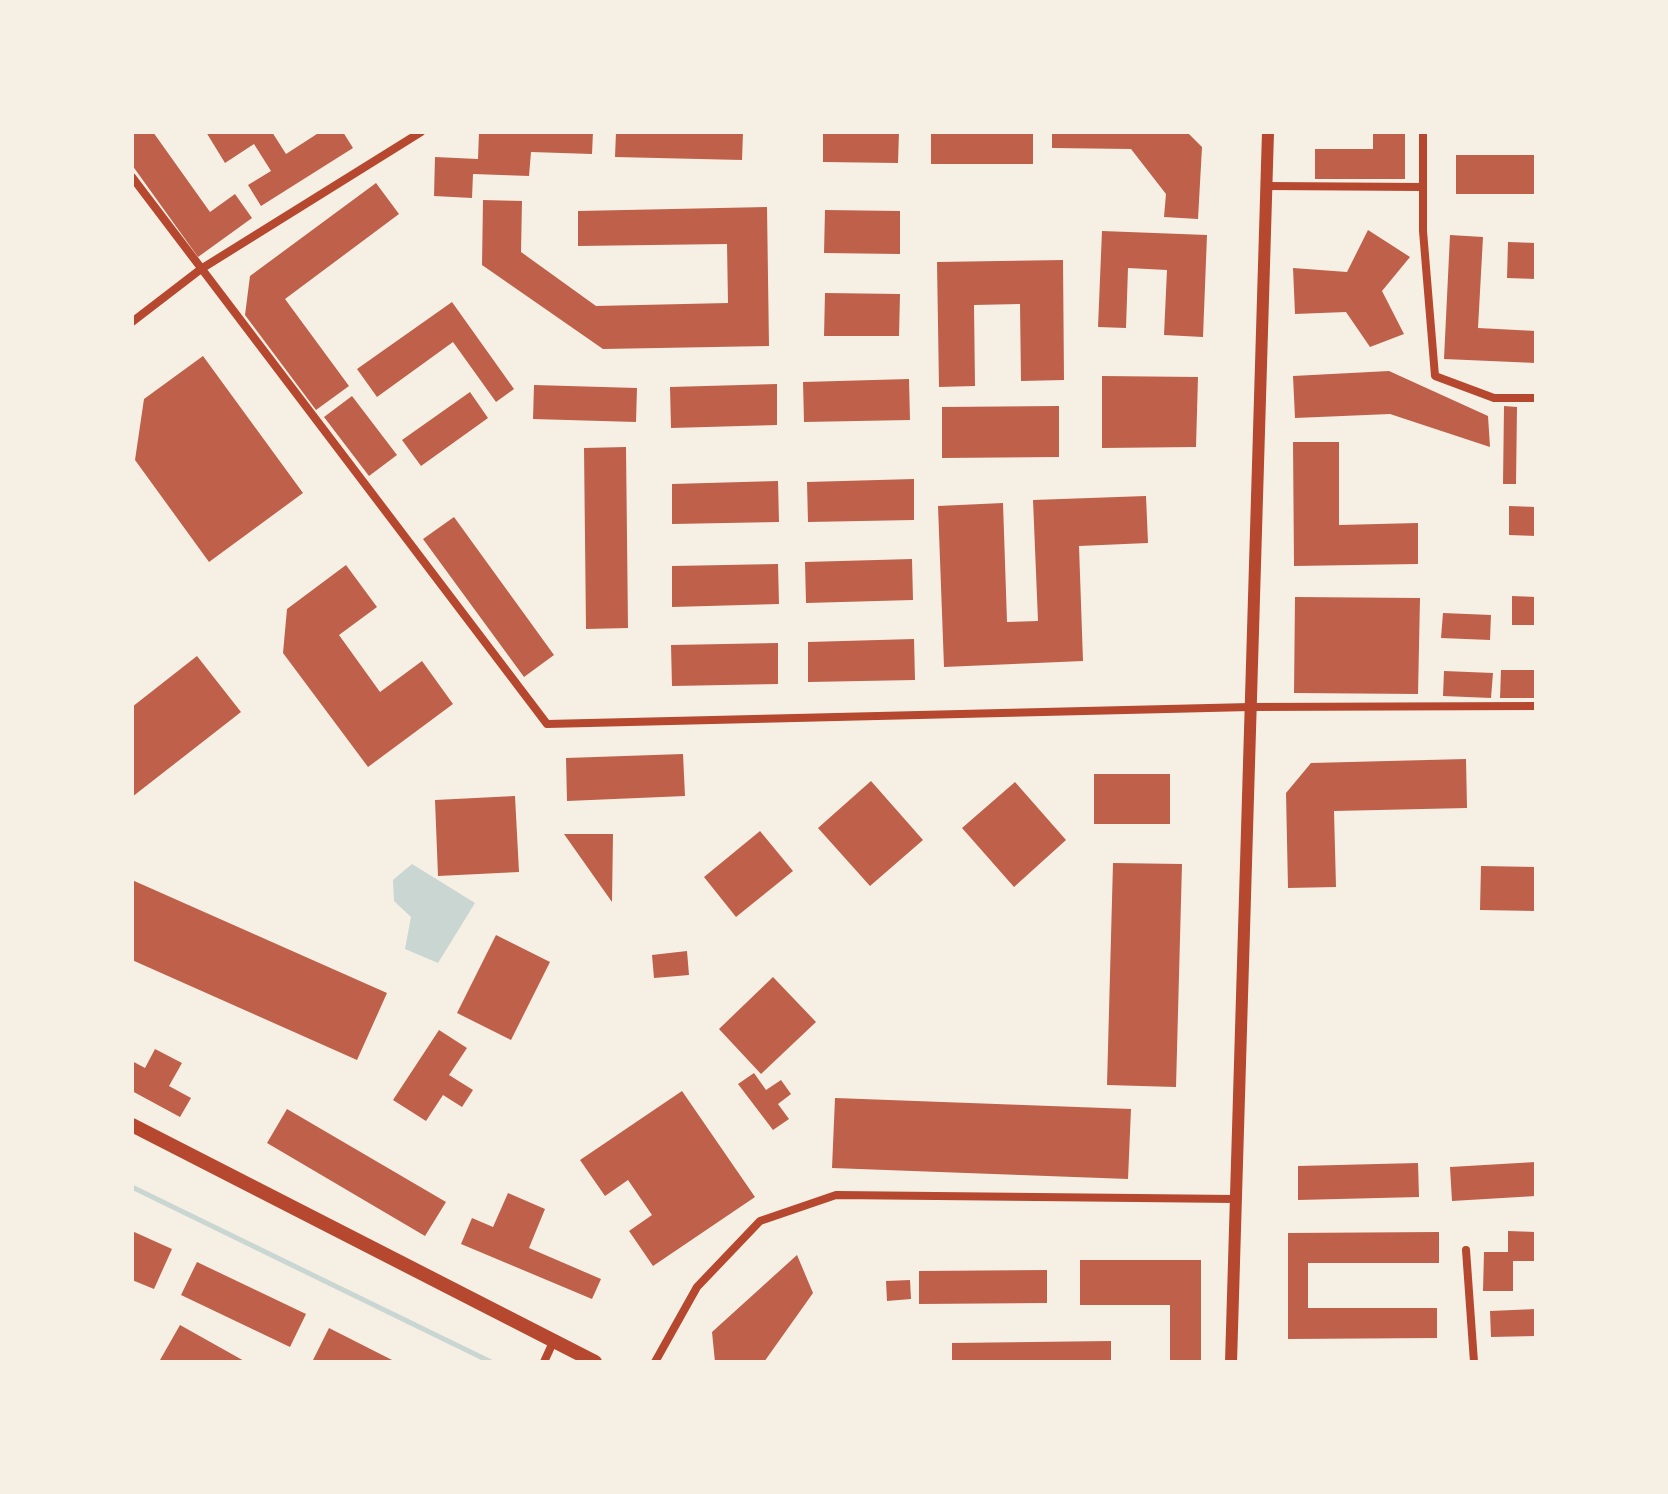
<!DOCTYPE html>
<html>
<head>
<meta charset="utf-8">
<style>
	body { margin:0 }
	#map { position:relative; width:1668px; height:1494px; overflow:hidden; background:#f6efe4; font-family:Roboto,sans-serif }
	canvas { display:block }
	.frame { position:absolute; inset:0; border:134px solid #f6efe4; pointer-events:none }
</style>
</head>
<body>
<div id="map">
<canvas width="1668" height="1494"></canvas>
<div class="frame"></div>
</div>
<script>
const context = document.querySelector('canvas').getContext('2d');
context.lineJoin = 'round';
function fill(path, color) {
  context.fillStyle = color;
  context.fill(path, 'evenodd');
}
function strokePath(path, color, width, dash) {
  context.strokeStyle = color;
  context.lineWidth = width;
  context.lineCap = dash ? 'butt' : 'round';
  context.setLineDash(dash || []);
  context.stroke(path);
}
const water = new Path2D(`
	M412 864 475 903 438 963 405 949 411 917 394 901 393 880Z`);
const stream = new Path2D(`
	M132 1187 491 1362`);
const building = new Path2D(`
	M132 132H153L210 212 235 194 252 218 198 257 132 165Z
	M206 132H272L286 154 320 132H343L353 148 261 206 248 185 271 171 254 144 225 163Z
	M479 132H593L592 154 531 152 529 176 473 174 472 198 434 196 435 157 478 159Z
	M616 132H743L742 160 615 157Z
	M823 132H899L898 163 823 162Z
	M931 132H1033V164H931Z
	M1052 132H1187L1202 147 1198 219 1164 217 1166 194 1131 149 1052 148Z
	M1373 132H1405V179H1315V149H1373Z
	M1456 155H1536V194H1456Z
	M376 183 399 214 285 299 349 386 316 410 245 315 250 276Z
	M483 200 522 201 521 252 596 306 728 303 727 244 578 246V211L767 207 769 346 603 349 482 265Z
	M825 210 900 211V254L824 253Z
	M1368 230 1410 257 1382 291 1404 334 1370 347 1346 312 1295 314 1293 268 1347 272Z
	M1102 231 1207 235 1203 337 1164 335 1167 270 1128 268 1126 328 1098 327Z
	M1450 235 1483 237 1478 328 1536 331V363L1444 359Z
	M1508 242 1536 243V279L1507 278Z
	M1063 260 1064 380 1021 381 1020 304 974 305 975 386 939 387 937 262Z
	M825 293 900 294 899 336H824Z
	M452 302 514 389 496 402 453 342 377 397 357 369Z
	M203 356 303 493 209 562 135 460 144 399Z
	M1389 371 1488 416 1490 447 1390 414 1295 418 1293 376Z
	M1102 376 1198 377 1196 447 1102 448Z
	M909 379 910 420 804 422 803 382Z
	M777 384V425L671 428 670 387Z
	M534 385 637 388 636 422 533 419Z
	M470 392 488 418 421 466 402 440Z
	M352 396 397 455 369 476 324 417Z
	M1059 406V457L942 458V407Z
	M1504 406 1517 407 1516 484H1503Z
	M1293 442H1339V525L1418 523V564L1294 566Z
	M626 447 628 628 586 629 584 448Z
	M914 479V520L808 522 807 482Z
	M778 481 779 522 672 524V484Z
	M1146 496 1148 543 1079 546 1083 661 944 667 938 506 1003 503 1007 622 1038 621 1033 500Z
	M1509 506 1536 507V536L1509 535Z
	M454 517 554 655 524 677 423 539Z
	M912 559 913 600 806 603 805 562Z
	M778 564 779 604 672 607V566Z
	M346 565 377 607 339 635 380 692 422 661 453 704 368 767 283 653 287 609Z
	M1512 596 1536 597V625H1512Z
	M1295 597 1420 598 1418 694 1294 693Z
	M1443 613 1491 615 1490 640 1441 638Z
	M914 639 915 680 808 682V642Z
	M778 643V684L672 686 671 645Z
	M197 656 241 712 132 797V707Z
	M1501 670H1536V698H1500Z
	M1444 671 1493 673 1491 698 1443 696Z
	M683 754 685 796 567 801 566 758Z
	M1466 759 1467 808 1334 811 1336 887 1288 888 1286 793 1311 763Z
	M1094 774H1170V824H1094Z
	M871 781 923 840 870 886 818 828Z
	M1015 782 1066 840 1014 887 962 828Z
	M515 796 519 872 438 876 435 800Z
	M760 831 793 871 736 917 704 877Z
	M564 834H613L612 902Z
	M1113 863 1182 864 1176 1087 1107 1085Z
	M1481 866 1536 867V911L1480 910Z
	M132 880 387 993 357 1060 132 960Z
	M496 935 550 962 511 1040 457 1013Z
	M687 951 689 975 654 978 652 955Z
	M773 977 816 1022 761 1074 719 1029Z
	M439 1030 467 1048 449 1075 473 1090 462 1107 443 1095 426 1121 393 1100Z
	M155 1049 182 1063 169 1086 191 1098 180 1117 132 1091V1061L145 1068Z
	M754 1073 766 1090 781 1080 791 1094 778 1104 789 1119 773 1130 738 1084Z
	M682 1091 755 1197 653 1266 629 1231 652 1215 628 1180 605 1196 580 1160Z
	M835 1098 1131 1109 1128 1179 832 1168Z
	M287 1109 446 1202 425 1236 267 1143Z
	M1536 1162V1196L1452 1201 1450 1167Z
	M1418 1163 1419 1197 1298 1200V1166Z
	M508 1193 545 1209 529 1248 601 1279 592 1299 461 1244 472 1218 493 1227Z
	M132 1231 172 1249 154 1289 132 1280Z
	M1508 1231 1536 1232V1261H1513V1291H1483L1484 1252H1508Z
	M1439 1232V1263H1308V1308H1437V1338L1288 1339V1233Z
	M797 1255 813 1293 764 1362H715L712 1332Z
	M1080 1260H1201V1362H1170V1305H1080Z
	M197 1262 306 1314 290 1347 181 1295Z
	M1047 1270V1303L919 1304V1271Z
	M910 1280 911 1299 887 1301 886 1281Z
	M1536 1309V1336L1491 1337 1490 1311Z
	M180 1325 246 1362H163L160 1360Z
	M329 1328 396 1362H312Z
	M1111 1341V1362H952V1343Z`);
const minor = new Path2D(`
	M1423 132V231L1435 376 1494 398H1536
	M132 177 547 724 1250 707 1536 706
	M1266 186 1423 187
	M132 322 201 269 421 132
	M1466 1250 1474 1362
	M544 1362 554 1340
	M655 1362 697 1287 760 1221 836 1195 1236 1199`);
const tertiary = new Path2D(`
	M1231 1362 1268 132`);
const secondary = new Path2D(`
	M132 1125 595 1362`);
fill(water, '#c9d6d2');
strokePath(stream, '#c9d6d2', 5);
fill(building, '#bf614a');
strokePath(minor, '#b5482f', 8);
strokePath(tertiary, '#b5482f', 12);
strokePath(secondary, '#b5482f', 14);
</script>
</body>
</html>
